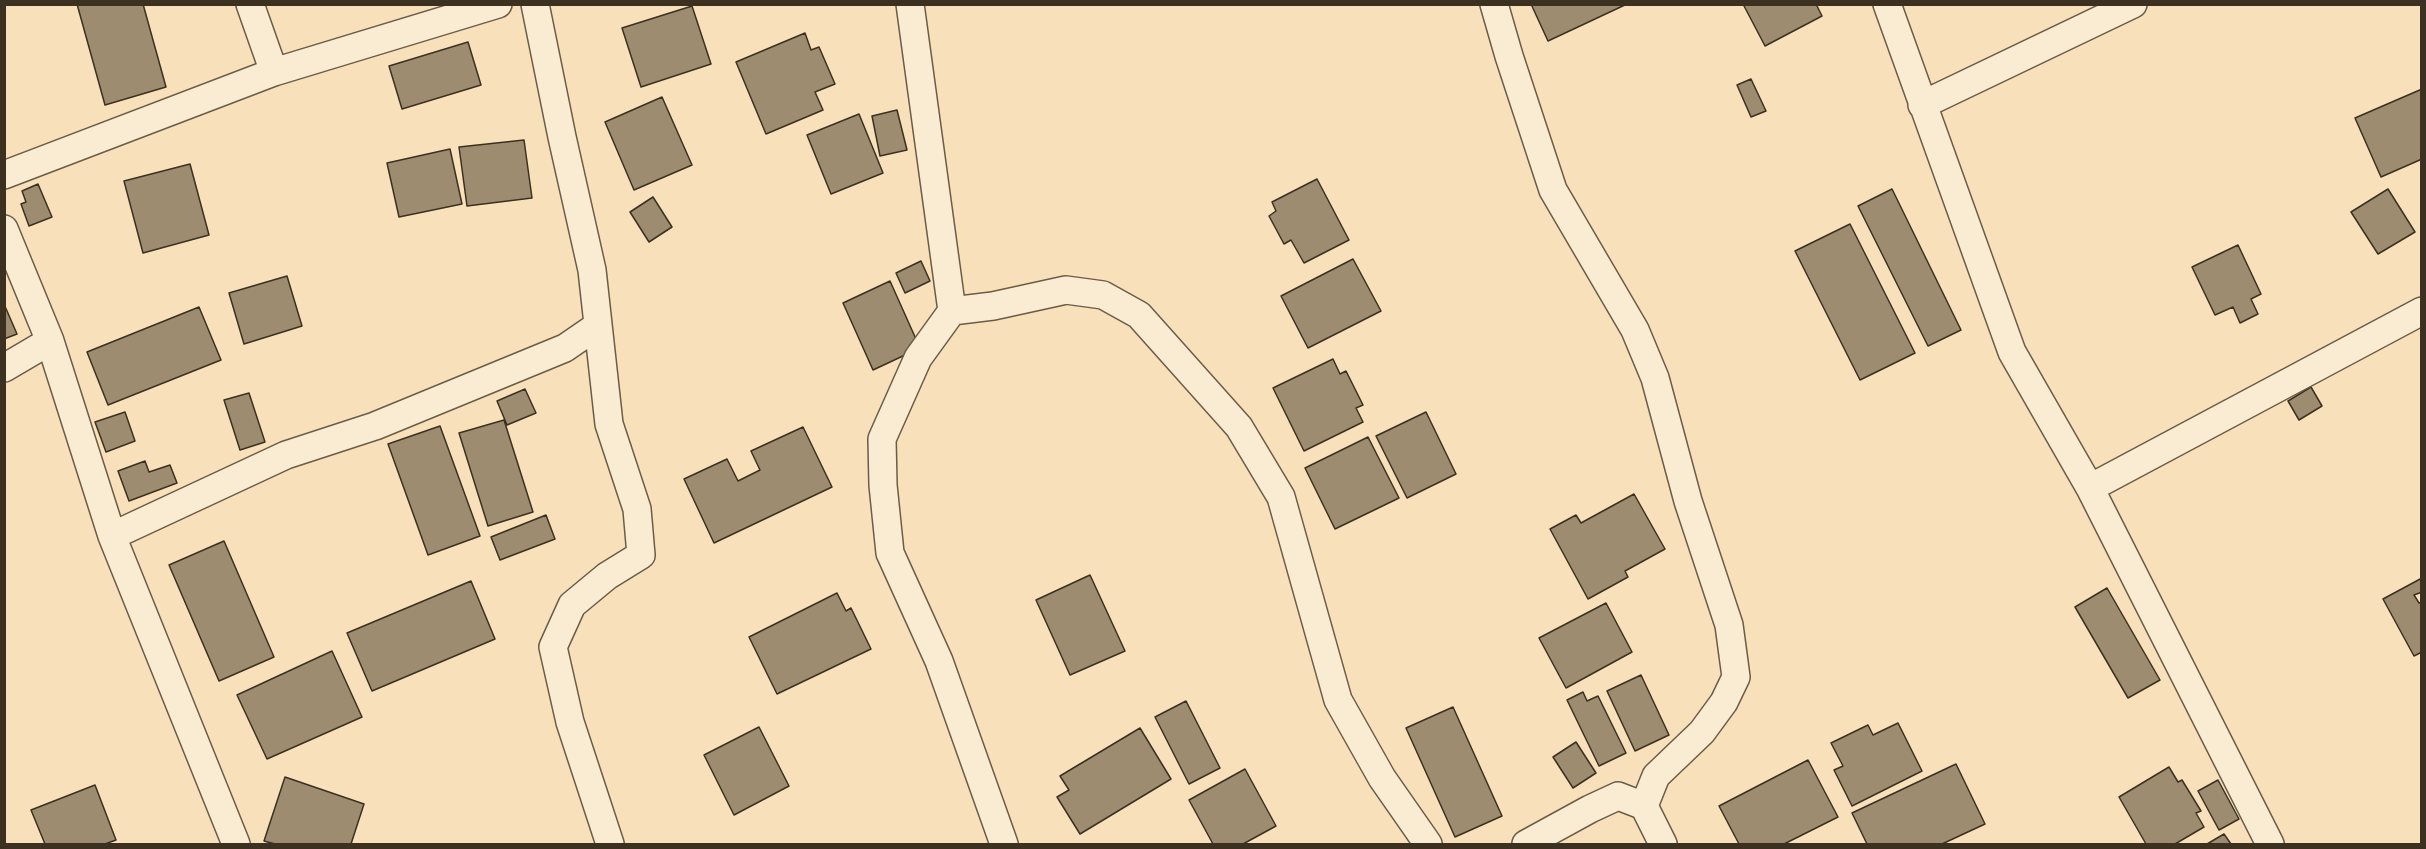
<!DOCTYPE html>
<html>
<head>
<meta charset="utf-8">
<style>
	body { margin:0 }
	#map { position:relative; width:2426px; height:849px; overflow:hidden; background:#f8e1ba; font-family:"EB Garamond",serif }
	canvas { display:block }
	.frame { position:absolute; inset:0; border:6px solid #3c3021; pointer-events:none }
</style>
</head>
<body>
<div id="map">
<canvas width="2426" height="849"></canvas>
<div class="frame"></div>
</div>
<script>
const context = document.querySelector('canvas').getContext('2d');
context.lineJoin = 'round';
function fill(path, color) {
  context.fillStyle = color;
  context.fill(path, 'evenodd');
}
function strokePath(path, color, width, dash) {
  context.strokeStyle = color;
  context.lineWidth = width;
  context.lineCap = dash ? 'butt' : 'round';
  context.setLineDash(dash || []);
  context.stroke(path);
}
const building = new Path2D(`
	M77 4H143L166 87 105 105Z
	M1531 4H1627L1548 41Z
	M1743 4H1816L1822 16 1765 46Z
	M692 6 711 64 641 87 622 28Z
	M805 33 811 50 819 47 835 84 815 92 823 110 766 134 736 62Z
	M468 42 481 85 402 109 389 66Z
	M1751 79 1766 111 1751 117 1737 85Z
	M2422 89V159L2381 177 2355 118Z
	M662 97 692 165 634 190 605 122Z
	M897 110 907 150 880 156 872 116Z
	M859 114 883 173 831 194 807 135Z
	M524 140 532 198 467 206 459 147Z
	M450 149 462 204 399 217 387 163Z
	M190 164 209 235 143 253 124 181Z
	M1317 179 1349 240 1304 263 1291 240 1284 244 1269 216 1276 211 1272 202Z
	M38 184 52 217 29 226 21 204 26 202 22 191Z
	M1892 189 1961 330 1928 346 1858 206Z
	M2388 189 2415 232 2378 254 2351 212Z
	M653 197 672 227 649 242 630 212Z
	M1850 224 1915 353 1860 380 1795 251Z
	M2238 245 2261 294 2251 299 2258 314 2240 323 2233 307 2215 315 2192 267Z
	M1353 259 1381 311 1308 348 1281 296Z
	M921 261 930 281 905 293 896 273Z
	M287 276 302 326 244 344 229 293Z
	M890 281 920 348 873 370 843 303Z
	M4 304 17 334 4 339Z
	M199 307 221 360 108 405 87 352Z
	M1333 359 1340 374 1346 371 1363 405 1356 408 1363 422 1304 451 1273 388Z
	M2311 387 2322 406 2299 420 2288 401Z
	M525 389 536 413 507 425 497 401Z
	M249 393 265 442 240 450 224 400Z
	M125 412 135 441 106 452 95 422Z
	M1426 412 1456 474 1407 498 1376 436Z
	M504 420 533 512 488 526 459 433Z
	M440 426 480 536 428 555 388 444Z
	M803 427 832 487 714 543 684 479 727 459 738 481 760 470 751 451Z
	M1368 437 1399 498 1335 529 1305 468Z
	M145 461 149 472 170 465 177 483 129 501 118 471Z
	M1634 494 1665 549 1625 571 1628 577 1588 599 1550 529 1576 515 1581 523Z
	M546 515 555 539 500 560 491 537Z
	M224 541 274 657 219 681 169 565Z
	M1090 575 1125 651 1070 675 1036 600Z
	M2422 578V592L2414 595 2419 603 2422 602V652L2414 656 2383 599Z
	M471 581 495 639 372 691 347 633Z
	M2107 588 2160 680 2128 698 2075 607Z
	M837 593 846 611 851 608 871 649 777 694 749 637Z
	M1606 603 1632 652 1566 688 1539 638Z
	M332 651 362 717 267 759 237 695Z
	M1641 675 1669 735 1635 751 1607 691Z
	M1583 692 1587 701 1598 696 1626 753 1599 766 1567 700Z
	M1186 701 1220 768 1189 784 1155 717Z
	M1453 707 1502 816 1455 837 1406 728Z
	M1898 723 1922 771 1852 806 1834 770 1843 766 1831 743 1868 725 1873 735Z
	M759 727 789 786 734 815 704 755Z
	M1140 728 1171 779 1080 834 1057 797 1069 790 1060 776Z
	M1576 742 1596 773 1573 788 1553 757Z
	M1808 760 1838 817 1784 844H1739L1719 806Z
	M1956 764 1985 824 1942 844H1867L1852 813Z
	M2169 767 2178 782 2182 780 2201 811 2196 813 2204 827 2175 844H2146L2119 797Z
	M1245 769 1276 826 1243 844H1213L1189 800Z
	M285 777 364 804 351 844H275L264 841Z
	M2218 780 2239 819 2219 830 2198 791Z
	M95 785 116 840 105 844H45L31 810Z
	M2224 834 2231 844H2207Z`);
const street = new Path2D(`
	M250 4 274 72
	M535 4 562 137 592 270 609 424 637 509 641 555 607 576 572 605 553 647 570 722 610 844
	M910 4 952 311 918 358 882 439 883 485 890 553 939 661 1004 844
	M1494 4 1509 56 1553 190 1635 330 1655 378 1688 501 1729 625 1736 677 1724 702 1702 732 1656 776 1644 806
	M1887 4 2012 352 2090 488 2270 844
	M1922 105 2133 4
	M4 175 274 72 498 4
	M4 229 50 341 112 536 236 844
	M952 311 993 306 1066 290 1103 295 1139 315 1239 427 1281 497 1338 700 1382 778 1428 844
	M4 368 50 341
	M2090 488 2422 311
	M112 536 286 455 375 426 565 348 597 326
	M1526 844 1590 809 1618 796 1644 806 1663 844`);
fill(building, '#9e8c71');
strokePath(building, '#3c3021', 1.5);
strokePath(street, '#6b5c47', 30);
strokePath(street, '#faecd2', 27);
</script>
</body>
</html>
